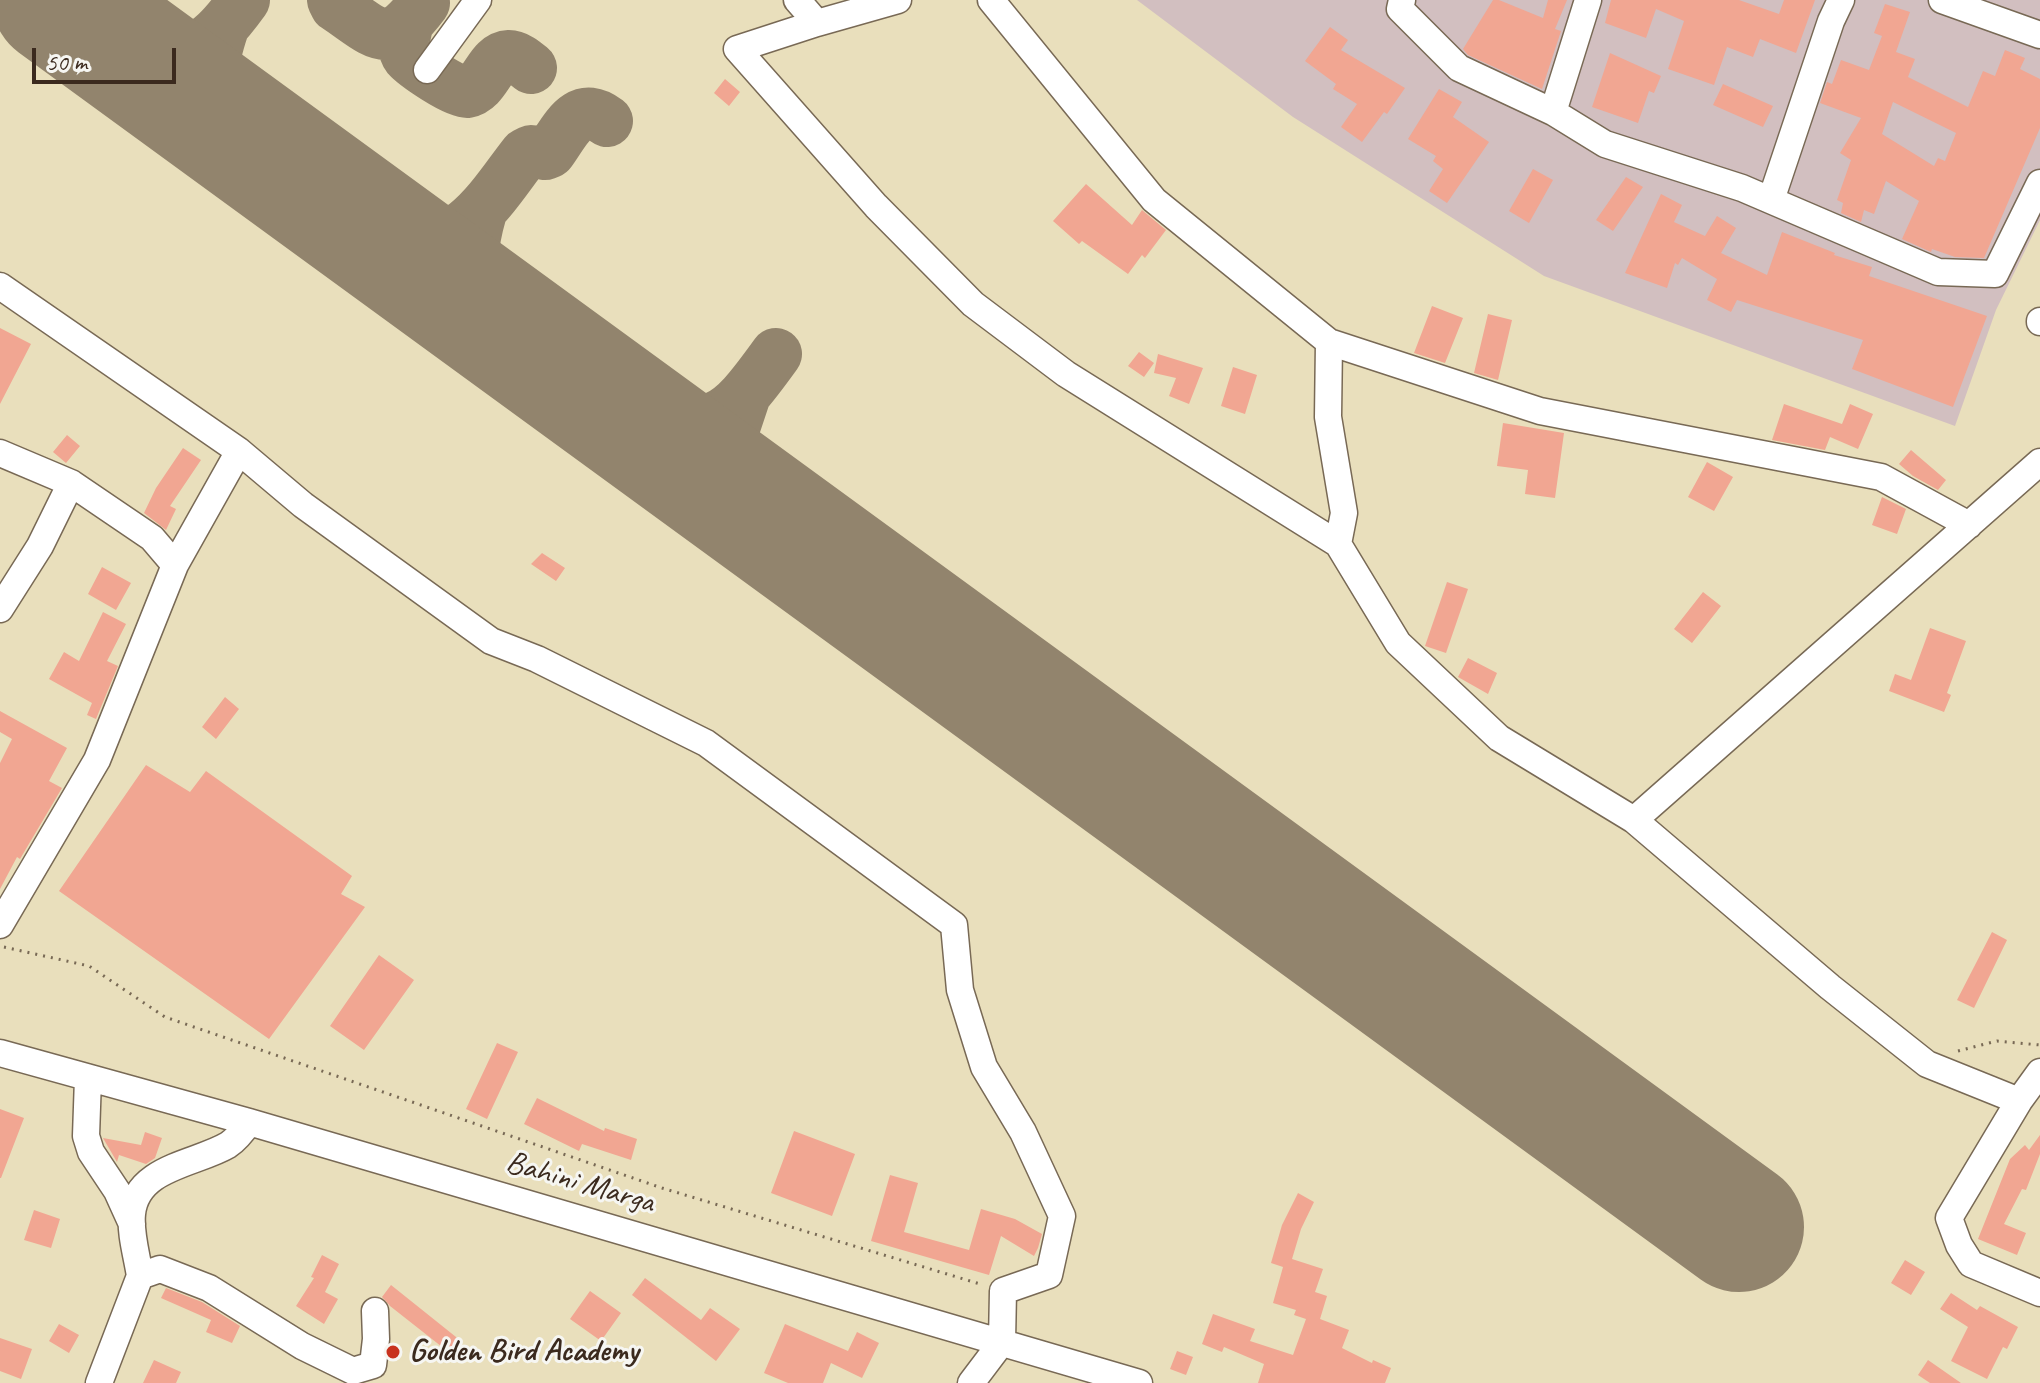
<!DOCTYPE html>
<html>
<head>
<meta charset="utf-8">
<style>
	body { margin:0 }
	#map { position:relative; width:2040px; height:1383px; overflow:hidden; background:#e9dfbc; font-family:Caveat,sans-serif }
	canvas { display:block }
	.scale { position:absolute; left:32px; top:48px; width:144px; height:36px; box-sizing:border-box; border:4px solid #3b2a1e; border-top:0; padding-left:10px; font-size:24px; line-height:28px; white-space:nowrap; color:#3b2a1e; -webkit-text-stroke:6px #f6f6f2; paint-order:stroke }
</style>
</head>
<body>
<div id="map">
<canvas width="2040" height="1383"></canvas>
<div class="scale">50 m</div>
</div>
<script>
const context = document.querySelector('canvas').getContext('2d');
context.lineJoin = 'round';
function fill(path, color) {
  context.fillStyle = color;
  context.fill(path, 'evenodd');
}
function strokePath(path, color, width, dash) {
  context.strokeStyle = color;
  context.lineWidth = width;
  context.lineCap = dash ? 'butt' : 'round';
  context.setLineDash(dash || []);
  context.stroke(path);
}
function label(font, color, halo, rows, align = 'center') {
  context.font = font + ' Caveat,sans-serif';
  context.lineWidth = 6;
  context.setLineDash([]);
  context.textBaseline = 'middle';
  context.strokeStyle = halo;
  context.fillStyle = color;
  for (const [text, x, y, turn = 0] of rows) {
    context.save();
    context.translate(x, y);
    context.rotate((+turn || 0) * Math.PI / 180);
    context.textAlign = isNaN(turn) ? turn : align;
    if (halo) context.strokeText(text, 0, 0);
    context.fillText(text, 0, 0);
    context.restore();
  }
}
const industrial = new Path2D(`
	M1137 0H2040V220L1996 310 1955 426 1544 276 1293 117Z`);
const taxiway = new Path2D(`
	M333 0 336 6C379 35 387 52 424 3
	M407 26C405 36 401 48 408 57 415 65 456 93 467 92 487 88 489 57 509 56 517 56 525 63 531 68
	M223 28C209 70 206 94 235 130
	M118 45C183 64 205 54 244 0
	M481 212C465 268 473 277 502 325
	M373 231C383 234 393 239 403 241 462 253 495 192 525 154L531 151 545 154 550 152C566 130 578 99 607 121
	M744 398 734 428V451L750 506
	M628 416C716 430 724 426 776 354`);
const runway = new Path2D(`
	M57 0 1739 1227`);
const building = new Path2D(`
	M1493 0H1499L1543 18 1548 0H1567L1555 29 1561 31 1542 89 1468 55 1463 49Z
	M1611 0H1739L1779 14 1784 0H1815L1796 53 1760 39 1753 57 1727 47 1714 85 1668 69 1684 21 1656 9 1646 38 1605 23Z
	M1885 4 1910 12 1896 52 1915 59 1908 77 1968 107 1983 71 1995 76 2005 50 2025 58 2020 69 2040 79V128L1984 258 1955 257 1932 249 1931 252 1902 239 1919 201 1886 181 1874 214 1864 210 1861 222 1841 213 1843 203 1837 200 1851 160 1840 153 1861 118 1820 103 1827 82 1832 84 1841 60 1869 70 1882 36 1874 33ZM1893 102 1956 133 1945 161 1938 158 1934 166 1882 134Z
	M1330 27 1348 40 1341 50 1405 88 1387 114 1384 112 1362 142 1341 127 1357 104 1333 89 1336 84 1305 61Z
	M1610 53 1661 76 1654 93 1649 91 1638 123 1592 107Z
	M725 79 740 92 729 106 714 93Z
	M1723 84 1773 106 1763 127 1713 105Z
	M1439 89 1462 102 1453 117 1489 142 1447 203 1429 191 1443 169 1433 161 1436 156 1408 139Z
	M1533 169 1553 180 1529 223 1509 211Z
	M1626 177 1643 187 1613 231 1596 220Z
	M1086 184 1132 225 1142 210 1166 230 1145 258 1142 255 1128 274 1082 241 1079 244 1053 221Z
	M1661 194 1682 205 1674 222 1705 236 1717 216 1736 228 1721 253 1767 275 1782 232 1835 253 1834 255 1872 267 1869 276 1987 316 1953 407 1852 369 1863 340 1737 300 1731 312 1707 300 1717 279 1682 258 1678 265 1675 263 1667 288 1625 273Z
	M1432 306 1463 318 1445 363 1414 353Z
	M1488 314 1512 320 1498 380 1474 373Z
	M0 328 31 344 0 404Z
	M1139 352 1154 363 1144 377 1128 366Z
	M1158 354 1203 368 1189 404 1169 396 1176 378 1154 373Z
	M1233 367 1257 375 1245 414 1221 406Z
	M1784 404 1842 424 1850 404 1873 414 1858 449 1830 437 1825 450 1772 440Z
	M1503 423 1564 433 1555 498 1525 494 1528 470 1497 466Z
	M67 435 80 446 66 463 53 452Z
	M183 448 201 460 170 506 176 509 166 530 144 513 156 488Z
	M1911 450 1946 480 1938 490 1913 476 1899 464Z
	M1707 462 1733 477 1714 511 1688 497Z
	M1882 497 1906 509 1897 534 1872 525Z
	M542 553 565 568 556 581 531 564Z
	M102 567 131 583 116 610 88 594Z
	M1447 582 1468 589 1446 653 1425 646Z
	M1703 592 1721 606 1692 643 1674 629Z
	M103 612 126 624 107 661 118 666 96 719 87 715 92 703 49 679 64 652 79 661Z
	M1930 628 1966 641 1947 693 1951 695 1944 712 1889 691 1895 674 1911 680Z
	M1468 658 1497 673 1488 694 1458 677Z
	M225 697 239 709 216 739 202 727Z
	M0 711 67 748 49 781 62 788 20 859 17 857 0 889V763L12 739 0 732Z
	M146 765 190 792 206 771 352 876 341 894 365 907 269 1039 59 891Z
	M1992 932 2007 940 1974 1008 1957 1000Z
	M379 955 414 980 364 1050 330 1026Z
	M497 1043 518 1052 487 1119 466 1109Z
	M537 1098 604 1131 605 1128 637 1139 631 1160 582 1144 579 1151 524 1124Z
	M0 1109 24 1118 1 1178H0Z
	M794 1131 855 1154 832 1216 771 1193Z
	M145 1132 162 1138 155 1158 146 1164 119 1155 117 1162 103 1138 141 1145Z
	M2040 1135V1154L2026 1190 2022 1189 2004 1224 2026 1233 2017 1255 1978 1239 2010 1159 2025 1145 2029 1150Z
	M890 1175 918 1183 904 1232 969 1250 981 1209 1015 1219 1042 1234 1038 1248 1034 1256 1001 1236 989 1275 871 1241Z
	M1298 1193 1314 1202 1301 1229 1292 1259 1323 1269 1315 1292 1327 1296 1320 1319 1349 1330 1342 1348 1372 1363 1373 1360 1391 1368 1385 1383H1258L1264 1364 1224 1347 1222 1352 1202 1344 1213 1314 1255 1329 1250 1341 1293 1355 1306 1319 1294 1315 1296 1310 1273 1303 1283 1267 1271 1263 1282 1225Z
	M34 1210 60 1219 51 1248 24 1240Z
	M322 1255 339 1264 325 1292 338 1299 324 1324 296 1306 314 1278 311 1277Z
	M1905 1260 1925 1272 1911 1295 1891 1283Z
	M645 1278 701 1320 710 1308 740 1329 716 1361 632 1295Z
	M391 1285 461 1341 451 1354 390 1306 382 1297Z
	M166 1288 202 1302 240 1326 232 1343 206 1332 211 1320 161 1298Z
	M590 1291 621 1313 601 1341 570 1319Z
	M1951 1293 1977 1310 1980 1306 2018 1327 2007 1349 2003 1347 1987 1379 1951 1361 1968 1327 1940 1309Z
	M59 1324 79 1335 69 1353 49 1341Z
	M785 1324 848 1351 857 1332 879 1343 862 1378 831 1363 823 1383H788L764 1373Z
	M0 1338 32 1349 21 1379 0 1371Z
	M1177 1351 1193 1357 1186 1375 1170 1369Z
	M154 1360 181 1372 176 1383H143Z
	M1928 1360 1961 1383H1930L1918 1375Z`);
const path = new Path2D(`
	M4 947 89 966 165 1017 662 1188 980 1284
	M1958 1051 1997 1041 2040 1045`);
const minor = new Path2D(`
	M797 0 817 23 898 0
	M991 0 1154 200 1329 342 1540 411 1881 477 1969 525
	M1402 0 1400 9 1459 68 1553 112 1605 144 1742 188 1938 272 1995 274 2040 183
	M1942 0 2040 35
	M817 23 737 49 876 206 973 304 1066 374 1338 544 1398 643 1499 738 1634 820 1830 987 1927 1064 2019 1101 1949 1218 1959 1245 1971 1264 2040 1293
	M427 70 478 0
	M1553 112 1588 0
	M1771 200 1831 21 1841 0
	M0 286 239 451 303 505 491 641 537 659 706 743 954 925 960 990 984 1067 1023 1132 1062 1216 1049 1275 1003 1291 1002 1342 971 1383
	M2040 322V321
	M1329 342 1328 417 1344 513 1338 544
	M0 453 71 483 152 538 175 565
	M0 609 40 546 71 483
	M1634 820 2040 462
	M0 925 97 760 175 565 239 451
	M0 1053 249 1122 1139 1383
	M88 1078 86 1136 91 1152 117 1191 132 1224
	M2019 1101 2040 1072
	M140 1276C137 1256 130 1234 132 1214 136 1167 196 1164 228 1145 237 1139 243 1131 249 1122
	M99 1383 140 1276 160 1269 209 1288 302 1346 353 1371 373 1365 376 1339 375 1311`);
const markers = [
	[393,1352,8,"#c8321e"]
];
const streetNames = [
	["Bahini Marga",580,1183,16]
];
const poiNames = [
	["Golden Bird Academy",409,1352]
];
fill(industrial, '#d2bfc0');
strokePath(taxiway, '#92846d', 52);
strokePath(runway, '#92846d', 130);
fill(building, '#f1a692');
strokePath(minor, '#786955', 29);
strokePath(path, '#786955', 3, [2, 6]);
strokePath(minor, '#fff', 26);
for (const [x, y, r, color] of markers) {
  const dot = new Path2D();
  dot.arc(x, y, r, 0, 2 * Math.PI);
  context.fillStyle = color;
  context.fill(dot);
  strokePath(dot, '#f6f6f2', 3);
}
label('32px', '#3b2a1e', '#f6f6f2', streetNames);
label('bold 32px', '#3b2a1e', '#f6f6f2', poiNames, 'left');
</script>
</body>
</html>
